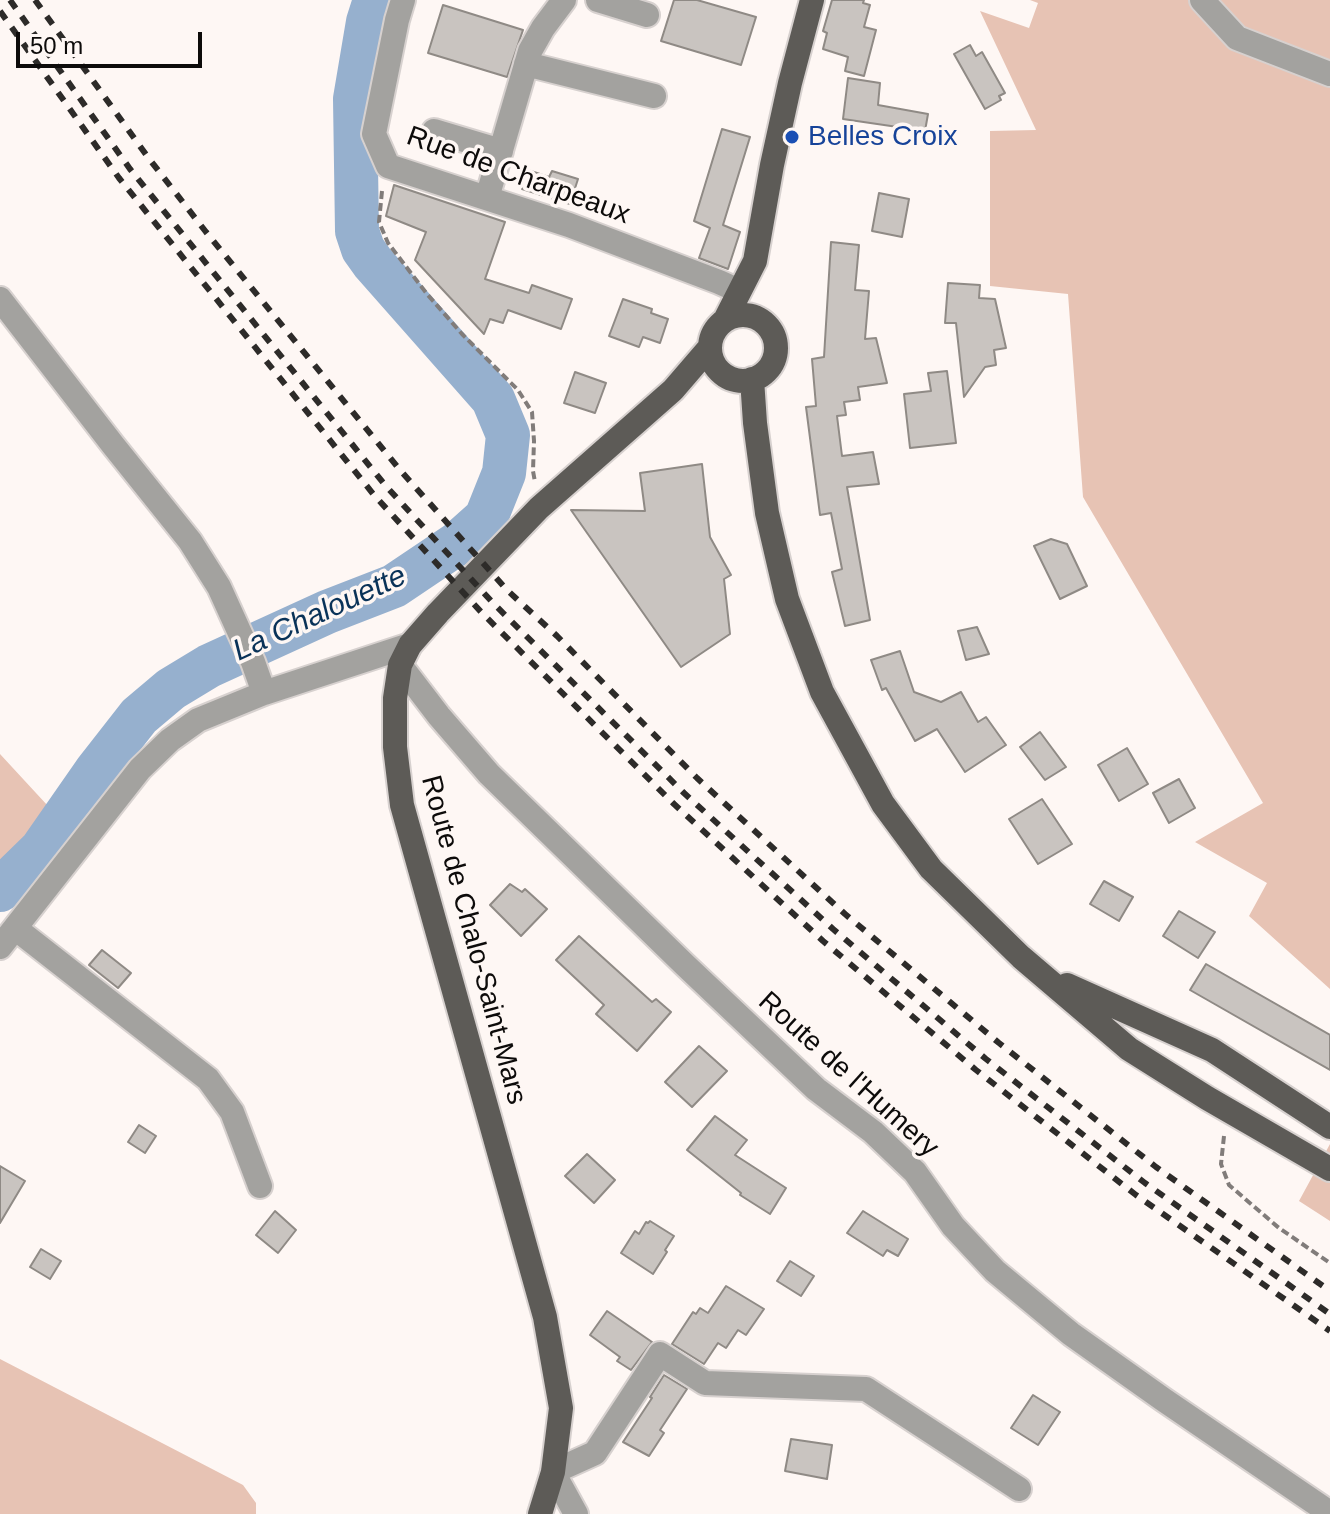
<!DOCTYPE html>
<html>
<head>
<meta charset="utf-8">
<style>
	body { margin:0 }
	#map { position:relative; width:1330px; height:1514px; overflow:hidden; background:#fef7f4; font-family:Arial,sans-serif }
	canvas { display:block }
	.scale { position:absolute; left:16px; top:32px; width:186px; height:36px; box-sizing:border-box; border:4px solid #0d0b0a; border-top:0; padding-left:10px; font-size:24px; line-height:28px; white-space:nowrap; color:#0d0b0a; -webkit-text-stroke:6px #fef7f4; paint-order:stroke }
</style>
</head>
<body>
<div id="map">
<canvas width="1330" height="1514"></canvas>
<div class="scale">50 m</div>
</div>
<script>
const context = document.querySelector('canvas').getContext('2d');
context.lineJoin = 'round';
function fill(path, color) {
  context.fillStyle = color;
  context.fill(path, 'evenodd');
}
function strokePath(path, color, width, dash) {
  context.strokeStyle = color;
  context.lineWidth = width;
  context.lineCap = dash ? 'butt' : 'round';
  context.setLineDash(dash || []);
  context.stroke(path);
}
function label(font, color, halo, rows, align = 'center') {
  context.font = font + ' Arial,sans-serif';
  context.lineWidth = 7;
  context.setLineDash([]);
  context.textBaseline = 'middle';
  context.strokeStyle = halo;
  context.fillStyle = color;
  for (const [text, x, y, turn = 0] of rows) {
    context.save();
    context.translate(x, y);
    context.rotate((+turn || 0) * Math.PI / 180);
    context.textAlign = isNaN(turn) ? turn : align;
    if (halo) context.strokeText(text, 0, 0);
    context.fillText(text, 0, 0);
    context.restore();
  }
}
const green = new Path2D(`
	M1030 0H1330V989L1249 916 1267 883 1195 842 1263 803 1083 497 1068 294 990 286V131L1036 130 980 11 1029 28 1038 3Z
	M0 754 72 832 37 874 0 910Z
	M1330 1144V1221L1299 1201Z
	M0 1359 243 1485 256 1503V1514H0Z`);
const river = new Path2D(`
	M0 890 41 850 96 771 139 716 171 689 209 666 327 612 394 586 458 543 486 518 504 473 508 435 493 399 373 263 363 249 357 231 355 99 368 22 375 0`);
const building = new Path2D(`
	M674 0H697L756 17 741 65 661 41Z
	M832 0H864L863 3 870 5 864 27 876 30 864 76 845 71 848 57 823 49 827 33 823 31Z
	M443 5 523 30 507 77 428 53Z
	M970 45 976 56 982 52 1005 93 999 96 1001 100 985 109 954 54Z
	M848 78 880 83 878 105 928 114 925 131 843 119Z
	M722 129 750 137 723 225 740 232 728 269 699 258 710 228 694 221Z
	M528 170 549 177 552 171 578 179 570 204 522 189Z
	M394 185 505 222 485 279 529 293 532 285 572 299 561 329 508 310 503 323 490 319 484 334 415 260 426 232 386 216Z
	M879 193 909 199 902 237 872 231Z
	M831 242 859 245 855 290 869 291 865 339 876 338 887 383 858 387 860 400 844 402 846 415 837 416 842 456 873 452 879 484 847 487 870 620 845 626 832 572 842 569 831 513 820 515 806 407 816 406 812 359 824 357Z
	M948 283 980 285 979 298 995 299 1006 348 994 350 996 365 985 367 964 397 956 323H945Z
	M623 299 652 309 651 313 668 319 660 343 643 337 639 347 609 336Z
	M947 371 956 443 910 448 904 394 931 391 928 373Z
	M575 372 606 383 595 413 564 403Z
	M702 464 710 537 731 575 724 579 730 634 681 667 571 510 645 511 640 473Z
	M1051 539 1067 544 1087 586 1060 599 1034 546Z
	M977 627 989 654 966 660 958 631Z
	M900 651 914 692 941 702 961 692 978 722 986 717 1006 745 965 772 937 729 915 741 886 688 882 690 871 660Z
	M1040 732 1066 767 1045 780 1020 747Z
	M1127 748 1148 784 1119 801 1098 765Z
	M1179 779 1195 808 1169 823 1153 793Z
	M1042 799 1072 844 1038 864 1009 819Z
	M1104 881 1133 897 1119 921 1090 904Z
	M510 884 522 892 525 889 547 909 521 936 490 905Z
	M1179 911 1215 932 1198 958 1163 936Z
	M579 936 652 1002 656 999 671 1012 637 1051 596 1014 604 1005 556 960Z
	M102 950 131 973 118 988 89 965Z
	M1206 964 1330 1035V1070L1190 990Z
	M699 1046 727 1071 692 1107 665 1082Z
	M715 1116 747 1140 735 1155 786 1188 770 1214 740 1195 741 1193 687 1150Z
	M139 1125 156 1136 145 1153 128 1142Z
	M587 1154 615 1180 594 1203 565 1176Z
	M0 1166 25 1181 0 1223Z
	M275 1211 296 1230 278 1253 256 1235Z
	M863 1211 908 1239 898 1256 887 1250 883 1256 847 1233Z
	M650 1221 674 1236 665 1250 667 1252 653 1274 621 1253 635 1231 639 1234 646 1222 648 1223Z
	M41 1249 61 1261 50 1279 30 1267Z
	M790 1261 814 1276 801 1296 777 1281Z
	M726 1286 764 1309 746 1335 738 1330 726 1348 718 1343 704 1364 672 1344 693 1312 696 1314 700 1308 708 1313Z
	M607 1311 652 1342 631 1370 617 1361 620 1357 590 1335Z
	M664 1375 687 1389 660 1430 664 1433 649 1456 623 1442 652 1398 650 1397Z
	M1033 1395 1060 1412 1038 1445 1011 1428Z
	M791 1439 832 1445 827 1479 785 1471Z`);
const path = new Path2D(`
	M382 191 379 222 388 243 427 294 462 334 518 390 532 412 534 441 533 471 535 482
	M1224 1136 1221 1164 1229 1185 1279 1228 1330 1263`);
const minor = new Path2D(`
	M403 0 397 20 374 134 388 166 569 225 719 282 739 291
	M598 0 647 15
	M1202 0 1237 38 1330 74
	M526 64 654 96
	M434 131 501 151
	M487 198 530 51 543 28 564 0
	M0 299 113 445 190 541 219 587 253 662 264 693
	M400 665 439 716 489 774 685 965 816 1089 873 1132 915 1172 953 1226 995 1271 1071 1334 1164 1400 1330 1513
	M15 928 208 1079 232 1112 260 1186
	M0 947 140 769 170 740 198 720 264 693 410 645
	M576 1514 553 1472 595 1453 660 1354 705 1383 866 1389 1019 1489`);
const major = new Path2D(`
	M710 348a33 33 0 1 1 66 0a33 33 0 1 1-66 0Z
	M725 320 755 261 772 165 790 83 812 0
	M752 379 755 423 767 513 787 599 822 692 883 804 931 869 1021 957 1129 1049 1207 1098 1330 1169
	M1067 985 1212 1050 1330 1127
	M540 1514 553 1472 561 1408 545 1317 402 805 395 747V698L400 665 410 645 438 613 539 508 673 390 710 347`);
const rail = new Path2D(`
	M10 0 130 169 385 485 493 603 684 793 833 929 986 1059 1145 1183 1330 1314
	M35 0 147 156 206 232 400 470 507 590 557 636 697 778 845 914 999 1043 1156 1167 1330 1291
	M0 11 119 178 374 495 482 613 674 804 823 941 976 1070 1136 1195 1330 1331`);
const markers = [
	[792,137,8,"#1a4fb4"]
];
const transitNames = [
	["Belles Croix",808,137]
];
const streetNames = [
	["Rue de Charpeaux",518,176,20],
	["Route de Chalo-Saint-Mars",473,940,75],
	["Route de l'Humery",848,1075,42]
];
const waterNames = [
	["La Chalouette",320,614,-25]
];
fill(green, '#e7c3b4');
strokePath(river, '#96b0ce', 44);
fill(building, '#c9c4c0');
strokePath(building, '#8f8a85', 2);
strokePath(minor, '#d7d1cf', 28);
strokePath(major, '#d7d1cf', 28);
strokePath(path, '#817c7a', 4, [8, 4]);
strokePath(minor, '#a3a29f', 24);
strokePath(major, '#5d5b57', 24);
strokePath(rail, '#2d2b29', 6, [10, 10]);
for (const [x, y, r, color] of markers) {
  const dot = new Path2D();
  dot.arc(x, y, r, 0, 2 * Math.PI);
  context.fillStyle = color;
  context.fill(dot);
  strokePath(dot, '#fef7f4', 3);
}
label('28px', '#164399', '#fef7f4', transitNames, 'left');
label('28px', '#0d0b0a', '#fef7f4', streetNames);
label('italic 30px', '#093258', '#fef7f4', waterNames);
</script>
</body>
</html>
